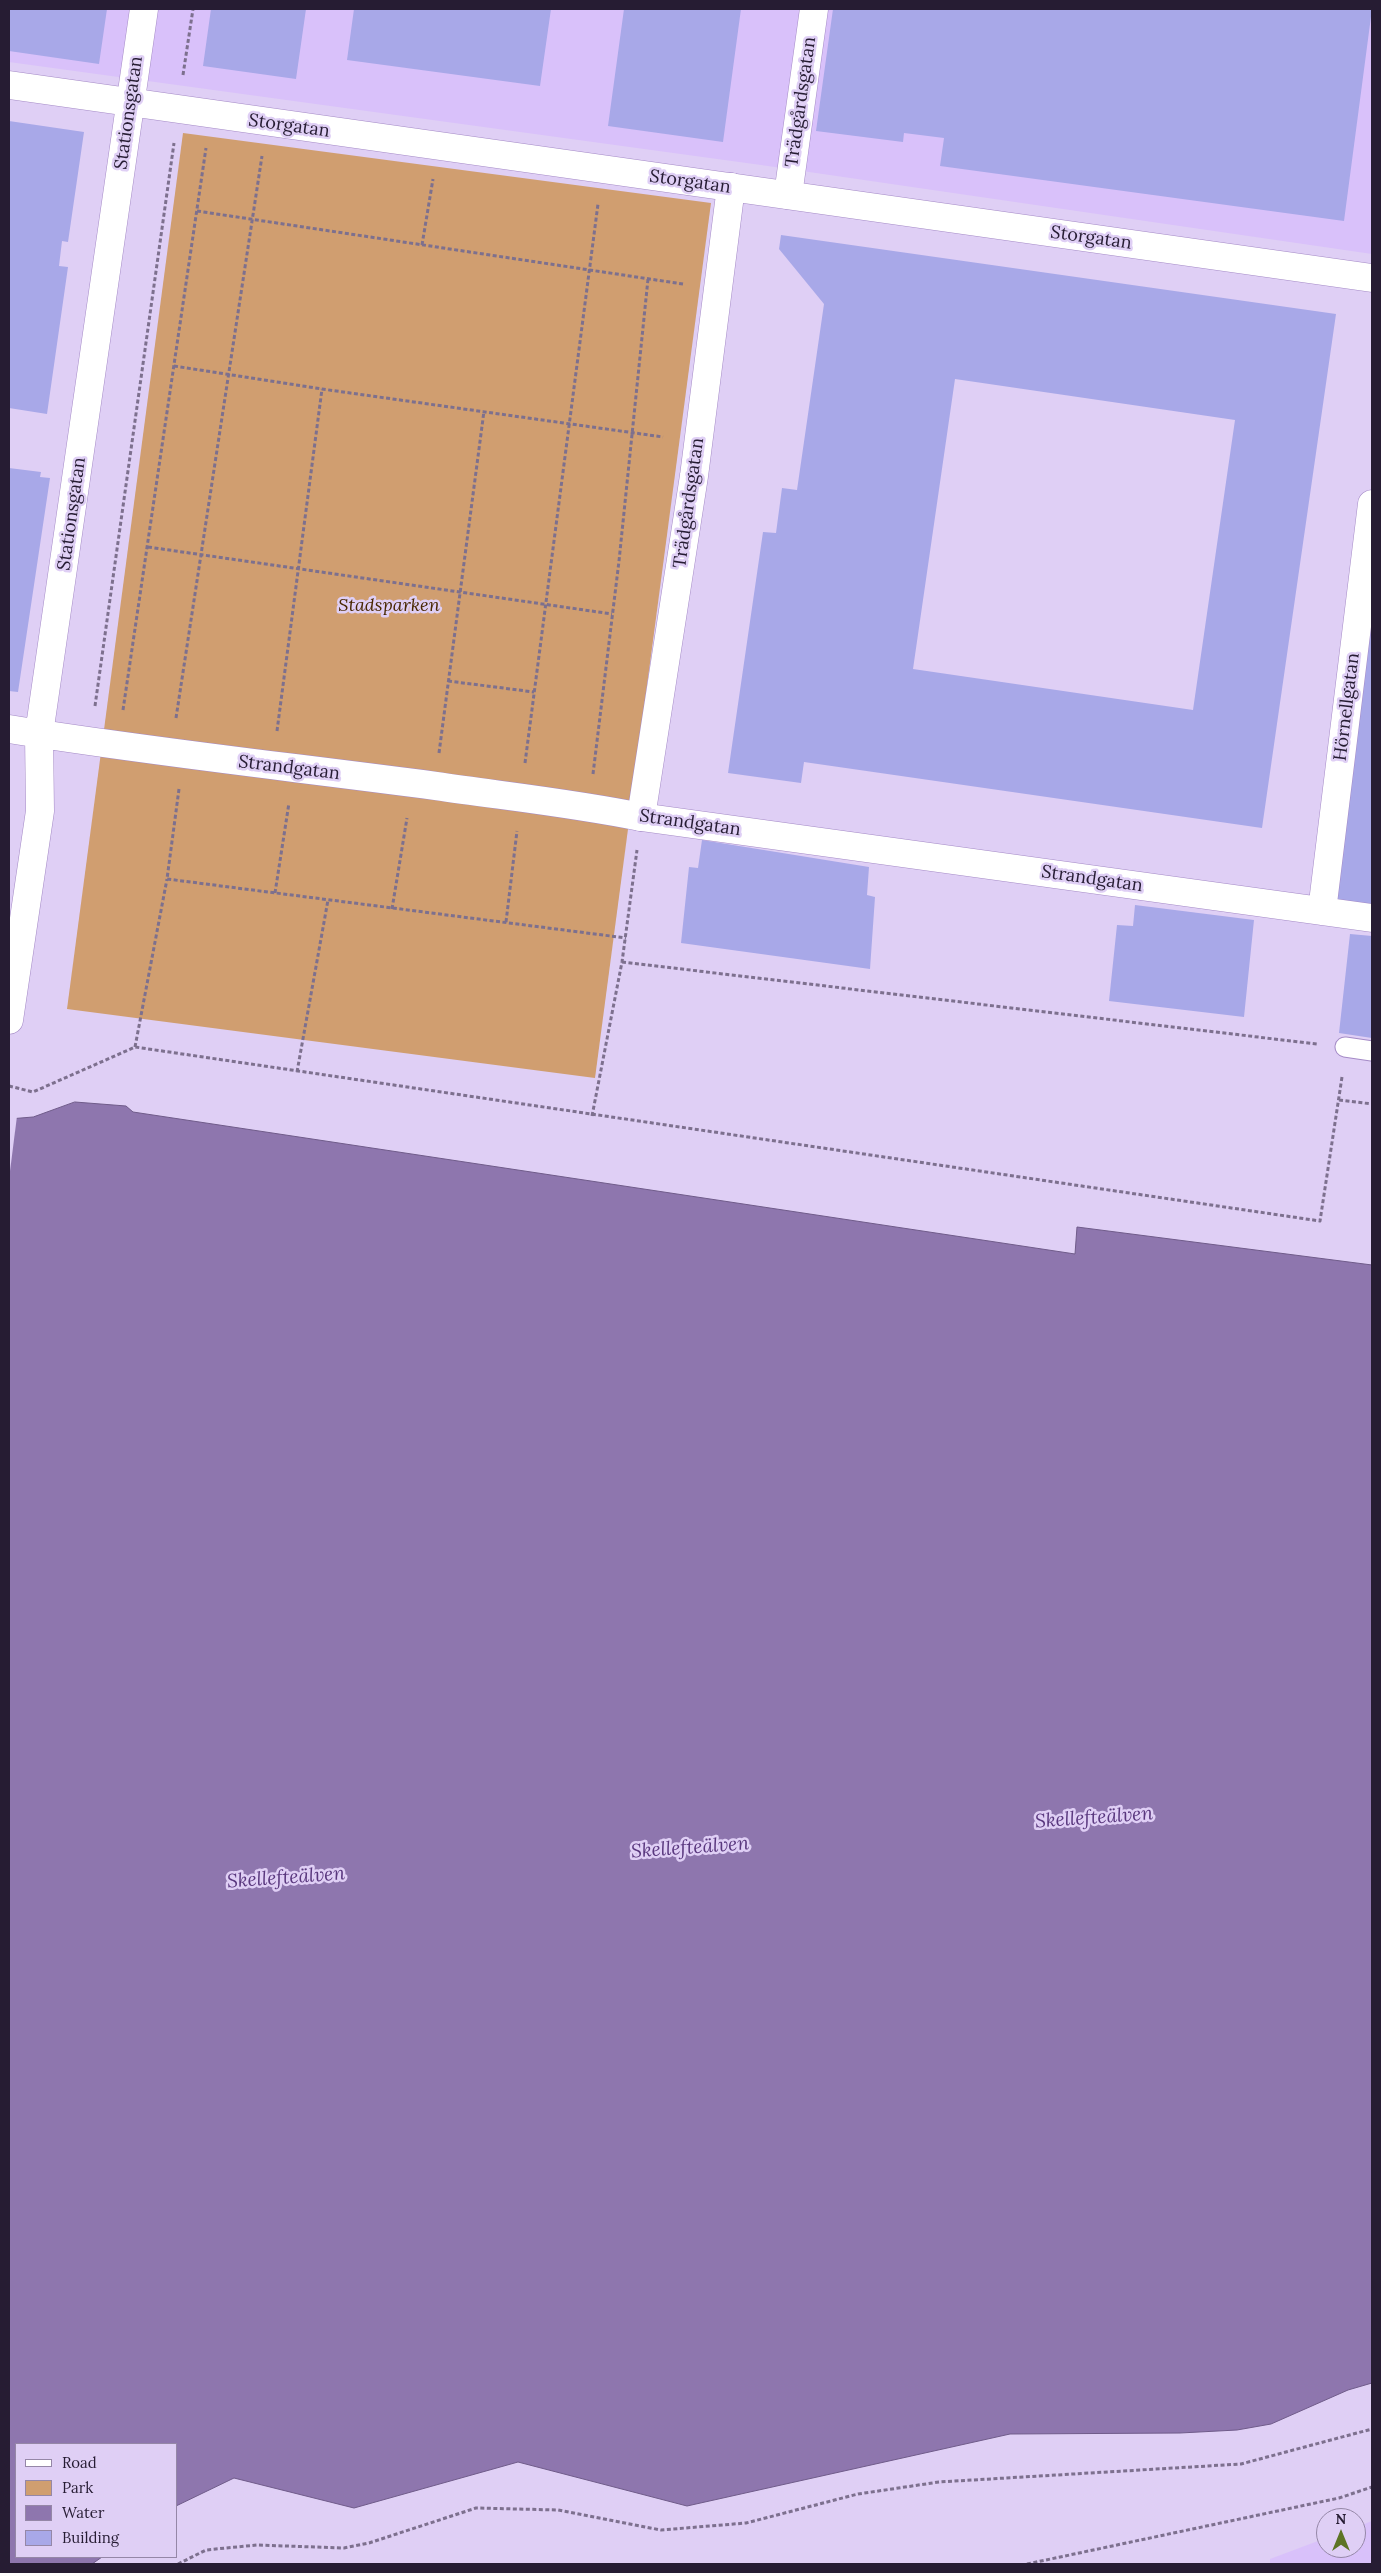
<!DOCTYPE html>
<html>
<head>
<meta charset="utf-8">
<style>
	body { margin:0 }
	#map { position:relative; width:1381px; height:2573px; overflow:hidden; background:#dfcff5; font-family:Lora,serif }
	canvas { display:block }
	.frame { position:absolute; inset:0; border:10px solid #261c33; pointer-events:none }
	.legend { position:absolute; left:15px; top:2443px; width:162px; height:115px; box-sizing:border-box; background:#dfcff5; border:1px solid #9587a7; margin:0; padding:6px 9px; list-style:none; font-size:15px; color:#261c33 }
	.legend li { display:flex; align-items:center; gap:10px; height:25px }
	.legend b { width:25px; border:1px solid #9587a7 }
	.north { position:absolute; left:1316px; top:2508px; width:50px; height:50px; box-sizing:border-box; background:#dfcff5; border:1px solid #9587a7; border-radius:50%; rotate:0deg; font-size:14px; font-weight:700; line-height:20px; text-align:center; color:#261c33 }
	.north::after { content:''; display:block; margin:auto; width:18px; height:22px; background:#5d7425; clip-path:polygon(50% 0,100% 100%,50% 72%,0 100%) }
</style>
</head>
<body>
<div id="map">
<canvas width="1381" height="2573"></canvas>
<div class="frame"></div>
<ul class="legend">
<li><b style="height:6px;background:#fff"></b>Road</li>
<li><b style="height:14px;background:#d09e70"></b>Park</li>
<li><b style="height:14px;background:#8e76ae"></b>Water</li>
<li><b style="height:14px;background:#a8a8e8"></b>Building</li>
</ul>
<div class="north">N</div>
</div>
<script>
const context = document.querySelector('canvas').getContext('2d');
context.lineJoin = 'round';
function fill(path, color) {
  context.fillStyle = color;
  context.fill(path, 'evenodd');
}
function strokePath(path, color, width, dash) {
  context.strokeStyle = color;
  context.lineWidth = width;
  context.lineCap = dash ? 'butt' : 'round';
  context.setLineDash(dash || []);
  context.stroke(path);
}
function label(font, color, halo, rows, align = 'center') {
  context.font = font + ' Lora,serif';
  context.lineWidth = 5;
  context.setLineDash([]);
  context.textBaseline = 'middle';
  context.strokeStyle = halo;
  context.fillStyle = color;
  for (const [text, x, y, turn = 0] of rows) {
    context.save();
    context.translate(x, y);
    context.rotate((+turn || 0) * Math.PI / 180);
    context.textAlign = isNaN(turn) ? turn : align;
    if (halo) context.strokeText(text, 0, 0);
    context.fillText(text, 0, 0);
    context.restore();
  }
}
const built = new Path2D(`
	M9 9H1372V254L761 165 9 62Z
	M1372 2521V2564H1270V2559L1326 2538V2548H1356V2527Z`);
const green = new Path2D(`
	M183 133 711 203 595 1078 67 1009Z`);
const water = new Path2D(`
	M75 1102 126 1106 133 1112 1075 1254 1077 1227 1372 1265V2383L1348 2390 1271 2424 1237 2430 1180 2433 1010 2434 687 2506 518 2462 354 2508 234 2478 176 2506V2444H16V2557H102L92 2564H9V1119L33 1117Z`);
const pier = new Path2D(`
	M17 1116 9 1179V1117Z`);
const building = new Path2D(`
	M9 9H107L99 64 9 51Z
	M211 9H306L296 79 203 66Z
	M354 9H551L540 86 347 60Z
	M624 9H741L723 142 608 126Z
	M833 9H1372L1344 221 940 166 944 138 904 133 903 142 816 131Z
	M9 121 84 132 68 242 62 241 59 266 68 267 47 414 9 408Z
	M781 235 1336 314 1262 828 804 762 801 783 728 773 763 532 776 533 782 488 797 490 824 304 779 249ZM955 379 1235 420 1193 710 913 669Z
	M9 468 41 472 40 477 50 478 18 692 9 691Z
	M1367 623 1372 624V906L1329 900Z
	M702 840 869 867 867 895 875 897 870 969 681 943 689 867 698 868Z
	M1135 905 1254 920 1244 1017 1109 1001 1117 925 1133 926Z
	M1350 934 1372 936V1038L1339 1033Z`);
const path = new Path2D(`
	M183 75 193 9
	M197 211 683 284
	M422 245 433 179
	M174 366 322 389 663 437
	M148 547 612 614
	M448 681 534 692
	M95 706 174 143
	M123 710 206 148
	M176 718 262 156
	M277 731 322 389
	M439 753 484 411
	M525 763 598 204
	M593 774 619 561 648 279
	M179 789 167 879 626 938
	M275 893 289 803
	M392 909 407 818
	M506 922 517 831
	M622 962 1317 1044
	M135 1047 167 879
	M297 1072 328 900
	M9 1086 33 1092 135 1047 1320 1221 1342 1077
	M1339 1100 1372 1104
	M592 1116 622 962 637 850
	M178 2564 206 2550 257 2545 344 2548 369 2543 476 2508 558 2510 661 2530 746 2523 858 2494 939 2482 1241 2464 1372 2429
	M1027 2564 1339 2498 1372 2487`);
const service = new Path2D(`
	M1345 1047 1372 1051`);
const pedestrian = new Path2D(`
	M788 195 814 9
	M641 817 694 476 731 187`);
const minor = new Path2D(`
	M9 85 1372 278
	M9 729C151 752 293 767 436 786 504 796 573 803 641 817L1372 918
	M1322 911 1372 504
	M9 1020 40 811 39 734 144 9`);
const streetNames = [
	["Trädgårdsgatan",801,102,-82],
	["Stationsgatan",129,113,-82],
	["Storgatan",289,126,8],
	["Storgatan",690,182,8],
	["Storgatan",1091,238,8],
	["Trädgårdsgatan",689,503,-82],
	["Stationsgatan",72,514,-82],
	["Hörnellgatan",1347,707,-83],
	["Strandgatan",289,768,7],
	["Strandgatan",690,823,8],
	["Strandgatan",1092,879,8]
];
const parkNames = [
	["Stadsparken",389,606]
];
const waterNames = [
	["Skellefteälven",1094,1818,-4],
	["Skellefteälven",690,1848,-4],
	["Skellefteälven",286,1878,-4]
];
fill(built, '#d9c1fa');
fill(green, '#d09e70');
fill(water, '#8e76ae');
strokePath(water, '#6f5b89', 1);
fill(pier, '#dfcff5');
fill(building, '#a8a8e8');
strokePath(service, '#a48ac6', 21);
strokePath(pedestrian, '#a48ac6', 29);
strokePath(minor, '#a48ac6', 29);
strokePath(path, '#7d708e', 3, [4, 2.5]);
strokePath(service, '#fff', 19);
strokePath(pedestrian, '#fff', 28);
strokePath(minor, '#fff', 28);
label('18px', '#261c33', '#dfcff5', streetNames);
label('italic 18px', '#482700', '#dfcff5', parkNames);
label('italic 19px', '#59377e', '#dfcff5', waterNames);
</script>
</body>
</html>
